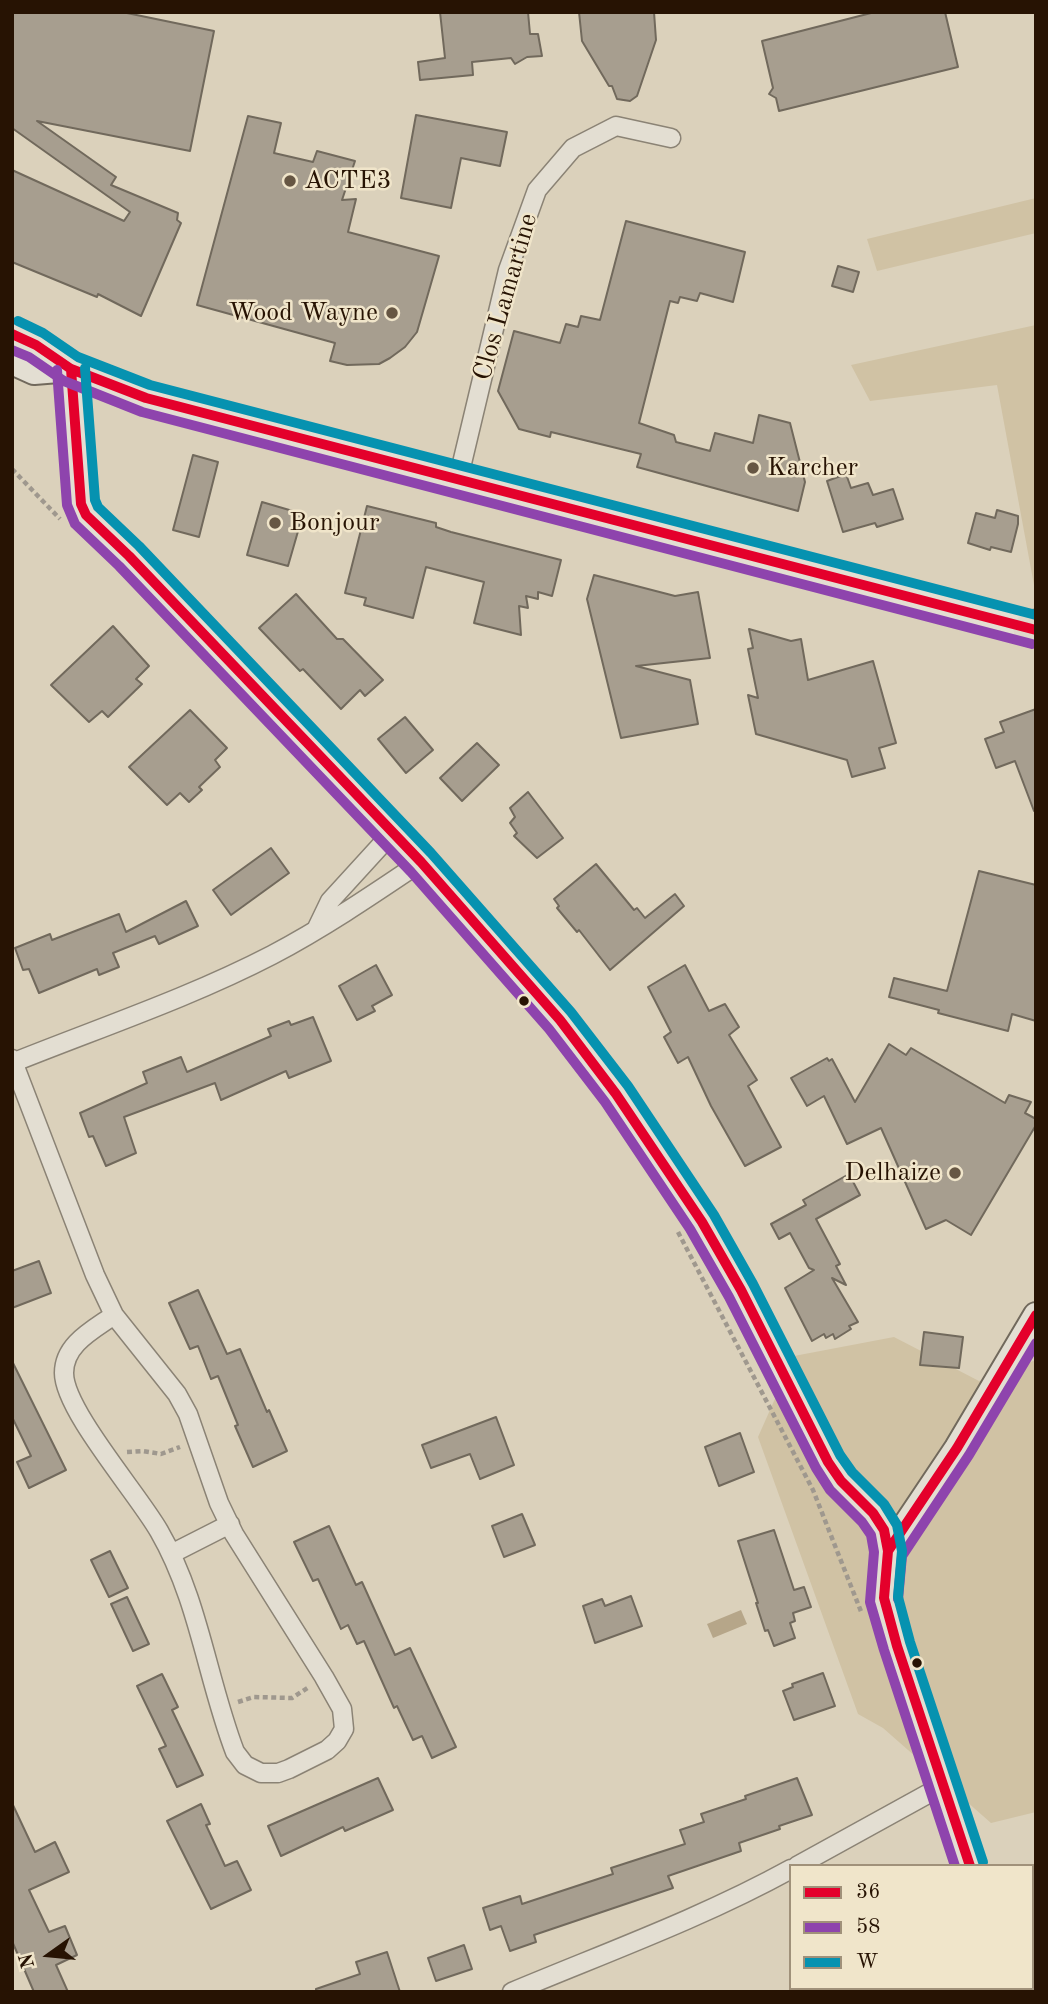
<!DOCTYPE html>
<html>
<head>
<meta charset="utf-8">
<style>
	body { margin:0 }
	#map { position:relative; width:1048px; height:2004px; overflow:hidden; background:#dbd1bb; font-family:"Old Standard TT",serif }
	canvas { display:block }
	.frame { position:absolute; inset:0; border:14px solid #271303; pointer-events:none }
	.legend { position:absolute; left:789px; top:1864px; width:245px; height:126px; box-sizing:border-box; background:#f0e5ca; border:2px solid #a0917a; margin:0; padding:9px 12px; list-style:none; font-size:21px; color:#271303 }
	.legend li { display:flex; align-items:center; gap:14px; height:35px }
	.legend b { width:35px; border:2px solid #a0917a }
	.north { position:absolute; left:14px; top:1920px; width:70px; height:70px; -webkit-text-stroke:5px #f0e5ca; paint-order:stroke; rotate:255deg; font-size:19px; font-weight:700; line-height:28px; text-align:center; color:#271303 }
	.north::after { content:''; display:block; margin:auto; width:24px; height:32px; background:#271303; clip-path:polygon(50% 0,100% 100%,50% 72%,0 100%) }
</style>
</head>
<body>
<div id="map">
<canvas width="1048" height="2004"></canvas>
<div class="frame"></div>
<ul class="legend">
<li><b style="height:9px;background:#e4002b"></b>36</li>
<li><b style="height:9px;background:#8e44ad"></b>58</li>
<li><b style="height:9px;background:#0692b0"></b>W</li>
</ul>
<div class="north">N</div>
</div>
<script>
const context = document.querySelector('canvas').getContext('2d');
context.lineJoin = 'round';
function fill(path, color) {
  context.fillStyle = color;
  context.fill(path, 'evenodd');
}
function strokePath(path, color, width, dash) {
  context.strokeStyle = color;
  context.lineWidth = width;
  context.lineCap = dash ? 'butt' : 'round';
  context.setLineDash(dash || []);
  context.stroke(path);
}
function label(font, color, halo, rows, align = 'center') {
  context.font = font + ' "Old Standard TT",serif';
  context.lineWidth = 5;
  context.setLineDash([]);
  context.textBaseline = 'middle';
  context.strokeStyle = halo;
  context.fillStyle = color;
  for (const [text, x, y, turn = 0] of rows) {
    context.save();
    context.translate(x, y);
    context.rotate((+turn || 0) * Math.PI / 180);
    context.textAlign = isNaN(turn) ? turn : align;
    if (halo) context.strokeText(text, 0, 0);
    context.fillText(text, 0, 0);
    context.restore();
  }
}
const green = new Path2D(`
	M1036 198V233L877 271 867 239Z
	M1036 325V596L997 385 870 401 851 365Z
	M894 1337 979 1381 1036 1360V1812L991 1823 883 1728 858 1714 758 1437 794 1356Z`);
const water = new Path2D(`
	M741 1610 747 1624 713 1638 707 1624Z`);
const building = new Path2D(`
	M12 12H122L214 31 190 151 37 121 116 177 111 185 178 213 177 220 181 223 141 316 98 294 97 297 12 262V170L124 221 130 212 12 128Z
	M440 12H528L530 34H538L542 56 527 57 515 64 511 58 472 62 473 75 420 80 418 62 445 58Z
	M579 12H654L656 40 637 96 630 101 617 99 612 86H609L582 41Z
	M875 12H945L958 67 779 111 776 98 769 94 773 88 762 41Z
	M416 115 507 132 500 166 461 158 451 208 401 198Z
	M248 116 281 123 274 153 313 162 317 151 355 161 342 200 356 199 348 232 439 256 417 332 405 347 390 358 379 364 347 365 330 361 335 343 197 305Z
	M626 221 745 252 733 302 700 293 697 301 680 297 678 303 670 301 639 423 674 435 676 442 710 451 715 433 753 443 759 415 790 423 805 482 798 511 637 467 641 454 551 432 550 437 519 429 498 391 514 331 560 343 566 324 578 327 581 316 600 320Z
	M838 266 859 272 853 292 832 286Z
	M193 455 218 462 199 537 173 530Z
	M846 474 851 488 868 483 873 495 893 489 903 519 877 527 875 523 843 532 827 481Z
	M262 502 303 514 288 566 247 555Z
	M367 506 436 523V527L451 532 561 560 552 596 538 592V599L526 596 528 608 519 606 521 635 474 623 484 582 426 567 413 618 364 605 366 598 345 593Z
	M997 510 1018 516V524L1011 552 991 547 990 550 968 543 976 513 995 518Z
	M594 575 675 596 698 592 710 658 636 666 690 680 698 724 621 738 587 599Z
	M296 594 337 639H343L383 680 365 696 360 690 341 709 303 669 300 671 259 628Z
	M113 626 149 666 136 679 142 684 108 717 102 711 89 722 51 685Z
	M749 629 791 641 801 639 808 680 873 661 896 743 879 748 885 768 852 777 847 760 756 734 748 695 758 698 748 649 753 648Z
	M1036 709V811H1034L1015 761 996 768 985 739 1004 732 1000 722Z
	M190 710 227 748 215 760 220 767 199 787 202 790 189 802 180 793 167 805 129 767Z
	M405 717 433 750 406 773 378 739Z
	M477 743 499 765 462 801 440 778Z
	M528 792 563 838 537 858 514 836 517 833 510 823 515 817 510 808Z
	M271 848 289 873 231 915 213 890Z
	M596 864 634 910 637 908 645 918 675 894 684 906 610 970 579 930 577 932 557 908 559 906 554 899Z
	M979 871 1036 885V1021L1012 1014 1008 1031 938 1013 939 1010 889 997 894 978 947 991Z
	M186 901 198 926 159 944 155 936 113 953 119 967 99 975 97 969 39 993 29 969 23 970 15 948 50 934 52 940 119 914 126 932Z
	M376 965 392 995 372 1006 375 1011 357 1020 339 986Z
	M685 965 709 1011 725 1004 739 1027 729 1035 757 1080 748 1086 781 1147 745 1166 711 1106 688 1057 678 1063 664 1037 671 1032 648 987Z
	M313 1017 331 1061 289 1078 286 1071 221 1100 215 1083 124 1117 136 1153 106 1166 93 1136 89 1137 80 1113 147 1083 143 1072 181 1057 187 1072 271 1036 268 1029 289 1021 291 1025Z
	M889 1044 906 1055 911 1048 1005 1103 1009 1095 1031 1102 1025 1113 1036 1119V1125L971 1235 946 1220 926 1229 881 1128 847 1144 824 1096 807 1106 791 1078 827 1058 829 1061 832 1059 855 1102Z
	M849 1174 860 1195 816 1219 840 1264 836 1266 846 1285 832 1278 858 1322 849 1326 851 1329 835 1339 833 1334 826 1338 824 1334 812 1341 785 1288 814 1270 809 1268 790 1233 779 1239 771 1224 806 1205 803 1200Z
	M39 1261 51 1293 12 1308V1271Z
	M198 1290 227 1354 240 1349 267 1412 269 1410 287 1451 253 1467 235 1426 238 1425 218 1376 211 1379 198 1346 190 1349 169 1303Z
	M924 1332 963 1337 959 1368 920 1365Z
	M12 1361 66 1470 29 1488 17 1462 31 1456 12 1417Z
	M496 1417 514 1465 480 1479 470 1454 431 1468 422 1445Z
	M740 1433 754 1472 719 1486 705 1447Z
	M522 1514 535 1545 504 1557 492 1526Z
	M329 1526 356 1585 362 1582 395 1655 410 1648 456 1747 432 1758 422 1736 413 1740 397 1706 394 1708 364 1641 357 1644 348 1625 341 1629 318 1579 313 1581 294 1542Z
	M774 1530 794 1590 804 1587 811 1607 793 1613 795 1621 790 1623 795 1638 774 1646 768 1630 765 1631 756 1603H758L738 1541Z
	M110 1551 128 1588 109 1597 91 1560Z
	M631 1596 642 1626 595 1643 583 1606 602 1599 605 1606Z
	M127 1597 149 1644 133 1651 111 1604Z
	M823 1673 835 1706 794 1720 783 1691 793 1687 792 1684Z
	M162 1674 178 1707 172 1710 203 1775 177 1787 159 1749 166 1746 137 1686Z
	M378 1778 393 1810 345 1831 343 1827 281 1856 268 1826Z
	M797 1778 812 1815 779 1826 780 1829 739 1843 741 1851 668 1876 673 1888 534 1935 536 1942 510 1951 501 1926 490 1930 483 1908 520 1896 522 1904 613 1874 611 1868 685 1844 680 1830 704 1822 701 1814 746 1799 745 1796Z
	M12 1803 35 1852 55 1842 69 1872 29 1890 49 1932 65 1926 77 1955 56 1965 68 1992H34L12 1941Z
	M201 1804 210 1824 206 1825 225 1866 237 1861 251 1890 211 1909 167 1821Z
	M464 1945 472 1969 436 1981 428 1958Z
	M387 1952 400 1992H316V1989L360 1974 356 1962Z`);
const path = new Path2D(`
	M12 469 60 519
	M678 1232 813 1490 862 1614
	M127 1452 143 1451 161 1454 180 1447
	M238 1702 254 1697 292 1698 309 1687`);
const street = new Path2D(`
	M458 480 508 270 537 190 573 148 616 126 671 138
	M317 928 330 901 393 832
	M12 1059 95 1275 114 1315 177 1394 188 1414 219 1503 234 1534 324 1677 342 1709 344 1729 337 1741 327 1750 289 1769 278 1773H261L245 1765 235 1752C207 1679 199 1600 159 1531 138 1494 64 1410 64 1373 64 1344 93 1330 114 1315
	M12 1063C99 1028 189 998 272 955 325 927 372 895 421 862
	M171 1554 230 1524
	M797 1866 944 1785
	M512 1992C605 1953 702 1918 791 1869`);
const secondary = new Path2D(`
	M12 334 36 345 71 369 146 398 1036 630
	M12 362 34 372 71 369
	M71 369 81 504 86 515 129 556 421 862 488 936 560 1020 616 1094 702 1222 741 1290 828 1462 841 1481 873 1513 884 1530 888 1551 884 1598 897 1646 970 1866
	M888 1551 957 1448 1036 1315
	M1011 1988 1012 1992`);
const highway = new Path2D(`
	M1030 629 1036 627`);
const bus1 = new Path2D(`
	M12 334 36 345 71 369 146 398 1036 630
	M71 369 81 504 86 515 129 556 421 862 560 1020 616 1094 702 1222 741 1290 828 1462 841 1481 873 1513 884 1530 888 1551 884 1598 897 1646 970 1866
	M884 1598 888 1551 957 1448 1036 1315`);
const bus2 = new Path2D(`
	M12 350 29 357 64 381 142 412 1032 644
	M57 370 67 505 75 524 119 566 411 872 549 1029 605 1102 690 1229 729 1297 816 1468 830 1490 862 1522 871 1535 874 1552 870 1602 884 1650 955 1866
	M898 1599 902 1556 969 1455 1036 1343`);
const bus3 = new Path2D(`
	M18 321 43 333 78 357 150 385 1036 615
	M85 368 95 500 98 507 139 546 431 853 571 1012 628 1086 714 1215 753 1284 840 1455 852 1472 884 1504 897 1525 902 1551 898 1597 910 1642 983 1862`);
const markers = [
	[290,181,7,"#665643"],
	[392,313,7,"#665643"],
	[753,468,7,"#665643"],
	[275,523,7,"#665643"],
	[524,1001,6,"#271303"],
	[955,1173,7,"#665643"],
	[917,1663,6,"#271303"]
];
const poiNames = [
	["ACTE3",304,181],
	["Wood Wayne",378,313,"right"],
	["Karcher",767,468],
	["Bonjour",289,523],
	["Delhaize",941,1173,"right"]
];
const streetNames = [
	["Clos Lamartine",506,297,-74]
];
fill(green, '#d0c2a4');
fill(water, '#b6a689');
fill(building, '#a79e8f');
strokePath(building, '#71695c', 2);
strokePath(street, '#8b8375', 21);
strokePath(secondary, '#71695c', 28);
strokePath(highway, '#71695c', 37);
strokePath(path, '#9f988e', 4.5, [5, 3.5]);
strokePath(street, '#e3ded2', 18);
strokePath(secondary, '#e3ded2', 24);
strokePath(highway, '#ded8cb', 33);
strokePath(bus1, '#e4002b', 10);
strokePath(bus2, '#8e44ad', 10);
strokePath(bus3, '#0692b0', 10);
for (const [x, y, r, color] of markers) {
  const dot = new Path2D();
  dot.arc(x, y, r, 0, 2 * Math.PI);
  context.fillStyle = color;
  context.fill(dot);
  strokePath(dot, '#f0e5ca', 2.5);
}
label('26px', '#271303', '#f0e5ca', poiNames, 'left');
label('26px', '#271303', '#f0e5ca', streetNames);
</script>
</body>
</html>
